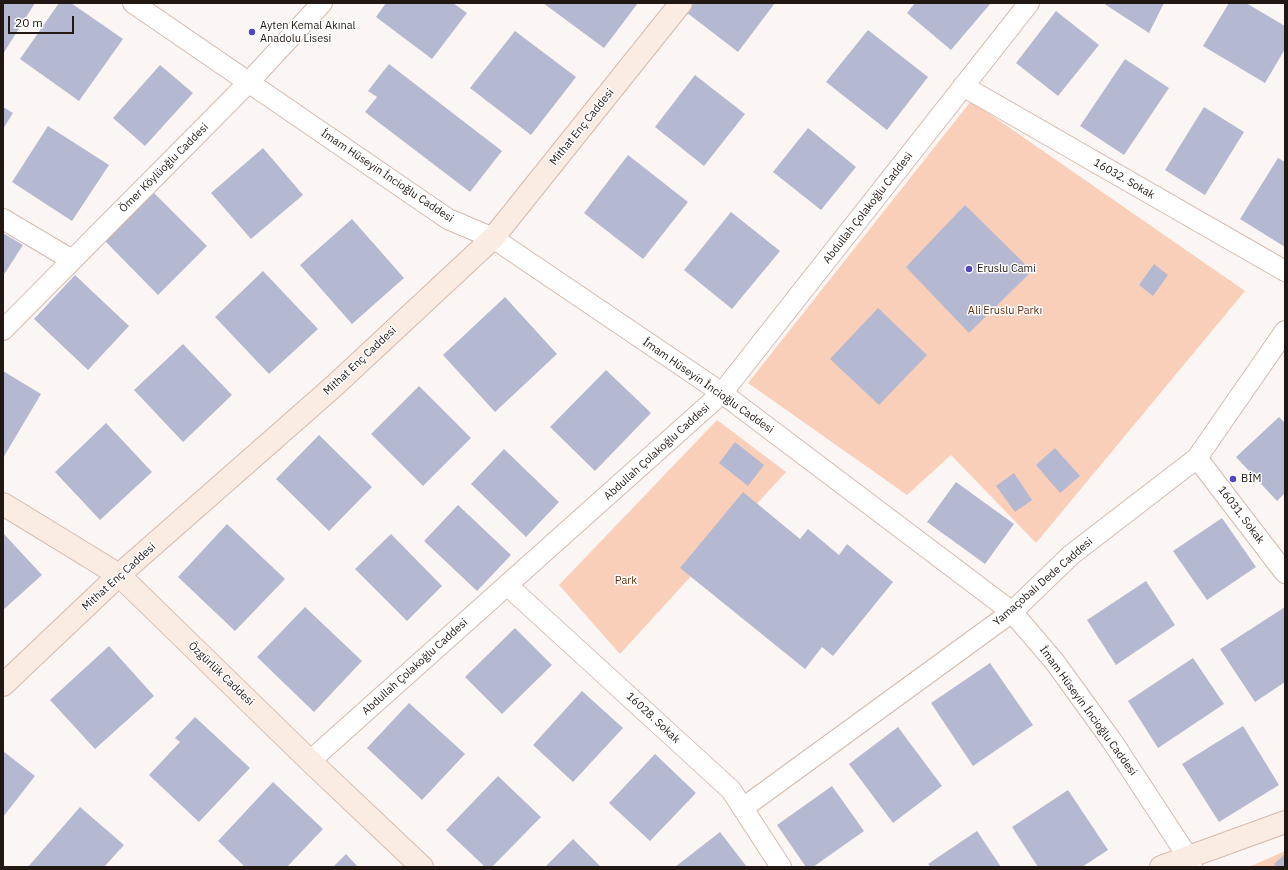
<!DOCTYPE html>
<html>
<head>
<meta charset="utf-8">
<style>
	body { margin:0 }
	#map { position:relative; width:1288px; height:870px; overflow:hidden; background:#fbf6f3; font-family:"IBM Plex Sans",sans-serif }
	canvas { display:block }
	.frame { position:absolute; inset:0; border:4px solid #211813; pointer-events:none }
	.scale { position:absolute; left:8px; top:16px; width:66px; height:18px; box-sizing:border-box; border:2px solid #211813; border-top:0; padding-left:5px; font-size:12px; line-height:14px; white-space:nowrap; color:#211813; -webkit-text-stroke:3px #fff; paint-order:stroke }
</style>
</head>
<body>
<div id="map">
<canvas width="1288" height="870"></canvas>
<div class="frame"></div>
<div class="scale">20 m</div>
</div>
<script>
const context = document.querySelector('canvas').getContext('2d');
context.lineJoin = 'round';
function fill(path, color) {
  context.fillStyle = color;
  context.fill(path, 'evenodd');
}
function strokePath(path, color, width, dash) {
  context.strokeStyle = color;
  context.lineWidth = width;
  context.lineCap = dash ? 'butt' : 'round';
  context.setLineDash(dash || []);
  context.stroke(path);
}
function label(font, color, halo, rows, align = 'center') {
  context.font = font + ' "IBM Plex Sans",sans-serif';
  context.lineWidth = 3;
  context.setLineDash([]);
  context.textBaseline = 'middle';
  context.strokeStyle = halo;
  context.fillStyle = color;
  for (const [text, x, y, turn = 0] of rows) {
    context.save();
    context.translate(x, y);
    context.rotate((+turn || 0) * Math.PI / 180);
    context.textAlign = isNaN(turn) ? turn : align;
    if (halo) context.strokeText(text, 0, 0);
    context.fillText(text, 0, 0);
    context.restore();
  }
}
const green = new Path2D(`
	M971 101 1245 291 1036 543 951 455 907 495 748 383Z
	M717 420 786 472 620 654 559 585Z
	M1285 851V867H1249Z`);
const building = new Path2D(`
	M3 3H35L3 54Z
	M59 3H71L123 39 79 101 20 59Z
	M386 3H453L467 13 432 59 376 17Z
	M543 3H638L604 48Z
	M692 3H775L738 52 686 12Z
	M915 3H991L951 50 907 13Z
	M1103 3H1164L1149 33Z
	M1229 3H1246L1285 26V49L1265 83 1203 46Z
	M1056 11 1099 45 1058 96 1016 63Z
	M868 30 928 77 887 130 826 82Z
	M515 31 576 77 531 135 470 88Z
	M1125 59 1169 88 1124 155 1080 126Z
	M389 64 502 151 470 192 365 112 377 97 368 91Z
	M160 65 193 93 145 146 113 118Z
	M695 75 745 114 704 166 655 127Z
	M3 107 13 113 3 129Z
	M1204 107 1244 132 1205 195 1165 170Z
	M48 126 109 165 72 221 12 182Z
	M808 128 856 167 821 210 773 172Z
	M263 148 303 195 251 239 211 193Z
	M628 155 688 202 643 259 584 213Z
	M1278 158 1285 162V247L1240 219Z
	M154 193 207 246 158 295 105 241Z
	M965 205 1032 271 969 333 906 267Z
	M731 212 780 251 732 309 684 270Z
	M352 219 404 278 352 324 300 265Z
	M3 233 23 245 3 276Z
	M1154 264 1168 275 1153 296 1139 285Z
	M263 271 318 329 269 374 215 317Z
	M75 275 129 326 88 370 34 319Z
	M505 297 557 354 495 412 443 355Z
	M878 308 927 355 879 405 830 359Z
	M183 344 232 395 183 442 134 390Z
	M606 370 651 413 595 471 550 427Z
	M3 371 41 394 3 458Z
	M419 386 471 438 423 486 371 434Z
	M1279 417 1285 423V493L1277 501 1236 457Z
	M106 423 152 472 100 520 55 472Z
	M319 435 372 487 329 531 276 479Z
	M735 442 764 465 748 486 719 463Z
	M1055 448 1080 476 1060 493 1036 465Z
	M504 449 559 502 526 537 471 484Z
	M1014 473 1032 500 1015 512 996 486Z
	M956 482 1014 524 985 564 927 522Z
	M743 492 800 539 808 529 839 555 847 544 893 582 833 656 822 647 805 669 680 568Z
	M458 505 511 555 477 591 424 541Z
	M1222 518 1256 567 1207 600 1173 551Z
	M227 524 285 579 235 631 178 577Z
	M3 533 42 575 3 610Z
	M391 534 442 586 407 621 355 569Z
	M1146 581 1175 625 1116 665 1087 620Z
	M305 607 362 661 314 712 257 657Z
	M1285 607V682L1255 702 1220 649Z
	M515 628 552 665 502 714 465 677Z
	M109 646 154 696 95 749 50 700Z
	M1193 658 1224 704 1158 748 1128 701Z
	M990 663 1033 725 973 766 931 703Z
	M582 691 623 728 573 782 533 745Z
	M409 703 465 754 422 800 367 748Z
	M195 717 250 768 199 822 149 775 180 742 175 738Z
	M1243 726 1279 785 1219 822 1182 764Z
	M898 727 942 786 893 823 849 764Z
	M3 751 35 776 3 817Z
	M655 754 696 793 650 841 609 803Z
	M498 776 541 817 492 867H485L446 830Z
	M273 782 323 829 287 867H245L218 841Z
	M832 786 864 831 813 867H806L777 825Z
	M1068 790 1108 850 1082 867H1038L1012 827Z
	M80 807 124 845 104 867H28Z
	M977 831 1001 867H931L928 864Z
	M720 832 747 867H675Z
	M573 839 601 867H545Z
	M346 854 358 867H333Z
	M1285 854V867H1276L1274 864Z`);
const street = new Path2D(`
	M133 3 448 219 493 238 722 393 1012 612 1054 661 1112 741 1188 857 1192 867
	M963 86 1285 271
	M3 219 72 260
	M3 330 248 83 322 3
	M1197 458 1285 573
	M507 585 731 790 781 867
	M310 761 722 393 1029 3
	M743 808 1012 612 1071 555 1197 458 1285 331`);
const secondary = new Path2D(`
	M3 504 119 575 310 761 422 867
	M3 685 119 575 333 387 493 238 681 3
	M1161 867 1285 822`);
const markers = [
	[252,32,4,"#5047be"],
	[969,269,4,"#5047be"],
	[1233,479,4,"#5047be"]
];
const poiNames = [
	["Ayten Kemal Akınal",260,26],
	["Anadolu Lisesi",260,39],
	["Eruslu Cami",977,269],
	["BİM",1241,479]
];
const streetNames = [
	["Mithat Enç Caddesi",582,127,-51],
	["Ömer Köylüoğlu Caddesi",164,168,-45],
	["İmam Hüseyin İncioğlu Caddesi",387,176,34],
	["16032. Sokak",1124,179,30],
	["Abdullah Çolakoğlu Caddesi",868,208,-52],
	["Mithat Enç Caddesi",360,361,-43],
	["İmam Hüseyin İncioğlu Caddesi",708,386,35],
	["Abdullah Çolakoğlu Caddesi",657,452,-42],
	["16031. Sokak",1241,515,53],
	["Mithat Enç Caddesi",119,577,-42],
	["Yamaçobalı Dede Caddesi",1043,582,-41],
	["Abdullah Çolakoğlu Caddesi",415,667,-42],
	["Özgürlük Caddesi",221,674,44],
	["İmam Hüseyin İncioğlu Caddesi",1088,711,54],
	["16028. Sokak",653,718,43]
];
const parkNames = [
	["Ali Eruslu Parkı",1005,311],
	["Park",626,581]
];
fill(green, '#facfba');
fill(building, '#b5b8d1');
strokePath(street, '#d5baad', 22);
strokePath(secondary, '#d5baad', 24);
strokePath(street, '#fff', 20);
strokePath(secondary, '#faebe3', 22);
for (const [x, y, r, color] of markers) {
  const dot = new Path2D();
  dot.arc(x, y, r, 0, 2 * Math.PI);
  context.fillStyle = color;
  context.fill(dot);
  strokePath(dot, '#fff', 1.5);
}
label('11px', '#211813', '#fff', poiNames, 'left');
label('11px', '#211813', '#fff', streetNames);
label('11px', '#632e0d', '#fff', parkNames);
</script>
</body>
</html>
